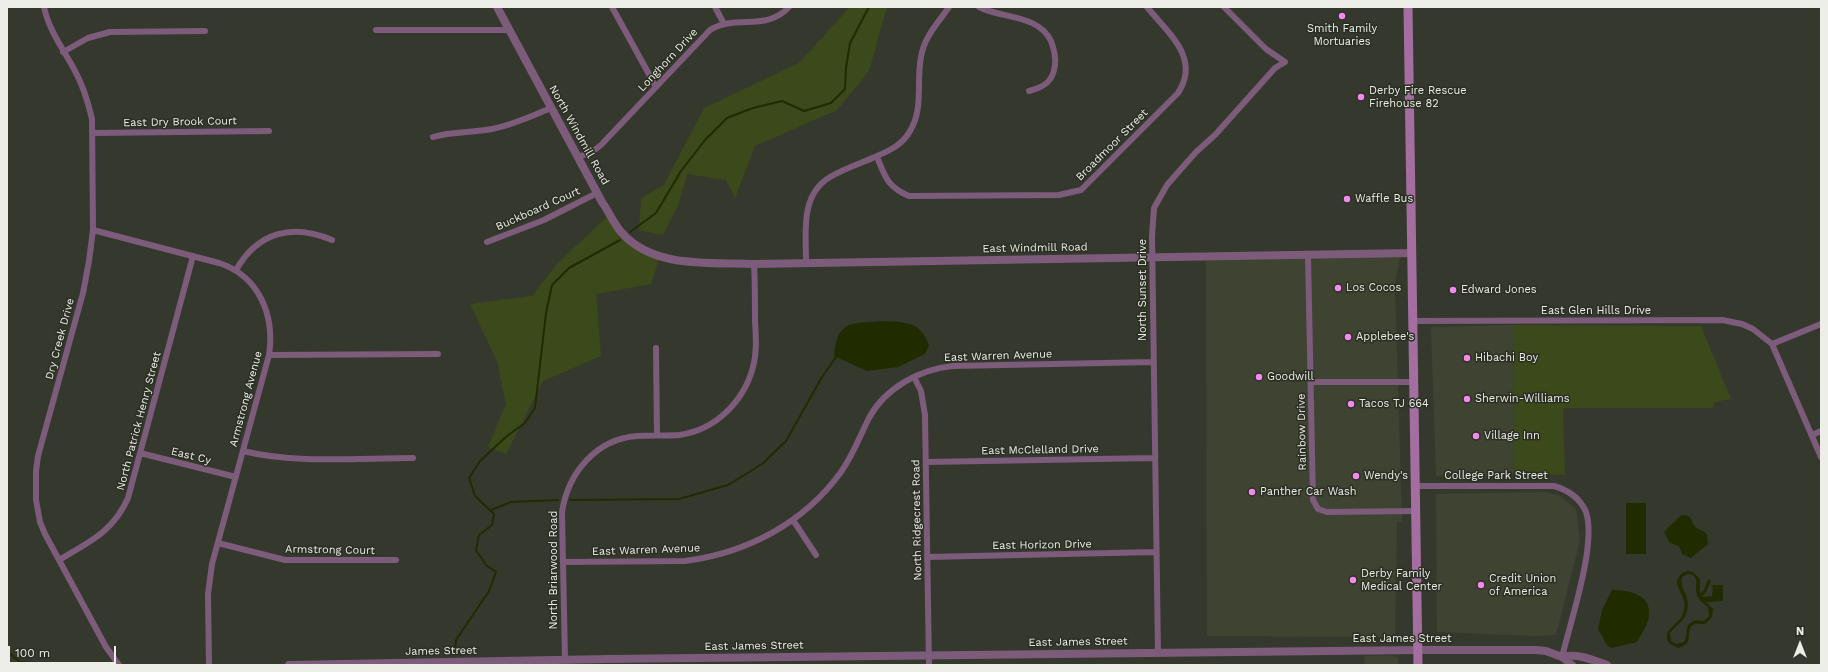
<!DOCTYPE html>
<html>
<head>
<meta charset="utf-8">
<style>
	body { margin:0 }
	#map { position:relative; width:1828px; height:672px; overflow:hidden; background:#35392d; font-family:"Work Sans",sans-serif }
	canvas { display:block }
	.frame { position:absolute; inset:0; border:8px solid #eceee7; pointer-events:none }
	.north { position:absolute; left:1780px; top:624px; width:40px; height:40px; -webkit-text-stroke:3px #2b2e23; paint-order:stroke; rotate:0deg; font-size:11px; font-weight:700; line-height:16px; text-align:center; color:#eceee7 }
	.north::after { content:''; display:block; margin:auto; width:14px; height:18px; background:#eceee7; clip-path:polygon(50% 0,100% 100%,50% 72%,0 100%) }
	.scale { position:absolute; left:8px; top:646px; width:108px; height:18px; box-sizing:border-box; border:2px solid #eceee7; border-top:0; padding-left:5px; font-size:12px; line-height:14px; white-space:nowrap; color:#eceee7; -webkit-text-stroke:3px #2b2e23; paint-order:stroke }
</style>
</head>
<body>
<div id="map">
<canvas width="1828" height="672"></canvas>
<div class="frame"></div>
<div class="north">N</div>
<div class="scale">100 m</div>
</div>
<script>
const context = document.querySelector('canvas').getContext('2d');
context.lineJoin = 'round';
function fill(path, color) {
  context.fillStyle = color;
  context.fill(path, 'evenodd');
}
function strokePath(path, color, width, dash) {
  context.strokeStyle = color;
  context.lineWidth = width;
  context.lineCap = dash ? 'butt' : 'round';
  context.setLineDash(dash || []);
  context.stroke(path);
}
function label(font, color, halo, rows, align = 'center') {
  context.font = font + ' "Work Sans",sans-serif';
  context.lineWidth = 3;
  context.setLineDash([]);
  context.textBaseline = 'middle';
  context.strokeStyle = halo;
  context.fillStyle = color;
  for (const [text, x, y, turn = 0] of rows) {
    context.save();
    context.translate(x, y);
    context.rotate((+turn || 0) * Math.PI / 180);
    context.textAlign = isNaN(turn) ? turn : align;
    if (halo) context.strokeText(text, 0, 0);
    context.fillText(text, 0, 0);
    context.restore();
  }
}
const built = new Path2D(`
	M1206 257H1400L1395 283 1402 522H1397L1395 637 1207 636Z
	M1513 325 1514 473 1436 476 1431 327Z
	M1543 492 1559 495 1576 509 1580 540 1556 635 1536 636 1437 632 1436 494Z
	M1391 655 1398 658V665H1365L1364 656Z`);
const green = new Path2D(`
	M850 7H887L869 71 837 110 755 146 735 198 726 180 687 174 678 206 663 235 639 230 641 198 664 185 704 108 799 63Z
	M610 214 621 232 660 256 651 284 596 294 601 356 543 381 506 454 488 447 506 404 497 361 470 304 532 296 557 264Z
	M1513 325 1701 326 1731 399 1714 402 1713 408H1563L1565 475 1514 473Z`);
const water = new Path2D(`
	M882 321C905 322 920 321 929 345L925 354 898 367 867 371 834 356C837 319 852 324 882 321Z
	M1626 503H1646V554H1626Z
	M1682 515C1695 516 1689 521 1696 527 1698 530 1702 530 1705 532L1707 535 1708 544 1691 558 1682 554 1679 546 1670 543 1664 532 1676 520Z
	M1688 571 1693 572 1700 579V593L1704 590 1708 579 1711 581 1706 592 1702 597 1712 596 1713 588 1711 586 1714 585H1723V601L1706 602 1713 609 1712 617 1705 624C1702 625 1698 623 1695 624 1683 628 1697 644 1678 648L1669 643C1661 629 1679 625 1683 614 1689 598 1677 593 1677 580L1682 573ZM1688 574 1693 575 1696 579C1697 596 1693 595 1708 607L1709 616 1704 621C1701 621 1697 620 1694 621 1683 624 1689 635 1684 642L1676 644 1671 641 1670 633C1675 626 1683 623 1686 614 1693 597 1679 590 1682 577Z
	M1612 590C1628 590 1652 594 1649 616 1648 625 1641 634 1637 642L1611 648 1607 645 1598 629 1602 610Z`);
const stream = new Path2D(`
	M630 232 656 213 681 171 705 140 727 118 753 108 782 101 804 111 831 103 845 89 846 68 850 43 869 7
	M570 500 679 499 728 485 762 464 786 441 822 377 836 357
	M491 510 511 502 558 500
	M7 651 20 662 56 665
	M455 651 456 640 489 591 496 572 486 565 476 550 479 535 492 525 494 514 475 496 469 478 480 461 507 436 525 423 535 408 546 313 552 285 569 268 620 240`);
const minor = new Path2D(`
	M44 7C49 31 64 50 75 71 84 87 88 102 92 119L93 230 89 261 83 293 38 456 36 471V500L40 522 45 534 106 647 119 665
	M612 7 656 87
	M715 7 724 24
	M979 7C1002 19 1038 14 1051 41 1054 49 1056 57 1055 65 1053 82 1044 87 1029 91
	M376 30H509
	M63 52 88 38 110 32 205 31
	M92 133 269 131
	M433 137C453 131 472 133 492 129 513 125 532 116 551 108
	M578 157 592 152 601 145 710 30C736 14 766 32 789 7
	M877 157C885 176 887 187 909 196L1059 195 1081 190 1178 93C1201 58 1168 33 1147 7
	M93 230 219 263C259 276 275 315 269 355L212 564 208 594 209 665
	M487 242 544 220 597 193
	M1308 255 1313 500 1318 509 1327 512 1415 511
	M806 262C806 232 800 195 830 177 845 168 862 163 877 156 891 150 903 144 910 131 924 108 916 81 921 57 924 37 938 23 949 7
	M236 270C258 232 292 223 332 240
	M1413 321 1722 320 1742 324 1753 329 1772 344 1821 457
	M1772 344 1821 324
	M656 348 657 435
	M269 355 438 354
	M914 377 921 391 925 415 929 665
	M1311 382H1414
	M1812 435 1821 431
	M243 451C295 464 358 458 413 458
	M140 453 236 477
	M926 462 1155 458
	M1415 486H1554C1568 490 1580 498 1586 512 1597 544 1570 623 1562 657
	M793 520 816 555
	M218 543 285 560H396
	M927 557 1156 552
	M59 560C89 542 113 532 128 498L193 256
	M563 562 685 561C747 553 804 523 841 472 853 455 860 436 869 418 885 388 920 369 953 366L1153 362
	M1158 652 1152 236 1154 208 1167 185 1196 152 1215 135 1275 68 1285 62 1266 49 1224 7
	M565 660 562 512C568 473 596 439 637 436 651 435 665 436 679 435 716 430 744 401 753 367 757 352 756 336 755 321 755 302 755 283 754 264`);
const tertiary = new Path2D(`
	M497 7 602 202C609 212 614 224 622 233 654 269 711 262 754 264L1412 253
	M289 665 608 659 1418 650H1536L1546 651 1562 657
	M1572 665 1562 657C1578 653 1592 660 1607 665`);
const secondary = new Path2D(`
	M1408 7 1418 665`);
const markers = [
	[1342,16,4,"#f489f0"],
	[1361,97,4,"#f489f0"],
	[1347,199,4,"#f489f0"],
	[1338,288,4,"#f489f0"],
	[1453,290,4,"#f489f0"],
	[1348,337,4,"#f489f0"],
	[1467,358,4,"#f489f0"],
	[1259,377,4,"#f489f0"],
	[1467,399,4,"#f489f0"],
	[1351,404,4,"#f489f0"],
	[1476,436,4,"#f489f0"],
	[1356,476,4,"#f489f0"],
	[1252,492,4,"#f489f0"],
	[1353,580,4,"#f489f0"],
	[1481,585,4,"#f489f0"]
];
const poiNames = [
	["Smith Family",1342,29,"center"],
	["Mortuaries",1342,42,"center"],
	["Derby Fire Rescue",1369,91],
	["Firehouse 82",1369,104],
	["Waffle Bus",1355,199],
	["Los Cocos",1346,288],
	["Edward Jones",1461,290],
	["Applebee's",1356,337],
	["Hibachi Boy",1475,358],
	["Goodwill",1267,377],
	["Sherwin-Williams",1475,399],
	["Tacos TJ 664",1359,404],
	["Village Inn",1484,436],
	["Wendy's",1364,476],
	["Panther Car Wash",1260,492],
	["Derby Family",1361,574],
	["Medical Center",1361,587],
	["Credit Union",1489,579],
	["of America",1489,592]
];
const streetNames = [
	["Longhorn Drive",668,60,-47],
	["East Dry Brook Court",180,122,-1],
	["North Windmill Road",579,135,61],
	["Broadmoor Street",1112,145,-45],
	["Buckboard Court",538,209,-24],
	["East Windmill Road",1035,248,-1],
	["North Sunset Drive",1143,290,-90],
	["East Glen Hills Drive",1596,311],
	["Dry Creek Drive",60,339,-75],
	["East Warren Avenue",998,356,-2],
	["Armstrong Avenue",246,399,-75],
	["North Patrick Henry Street",139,421,-75],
	["Rainbow Drive",1302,432,-91],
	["East McClelland Drive",1040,450,-1],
	["East Cy",191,456,14],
	["College Park Street",1496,476],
	["North Ridgecrest Road",917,520,-91],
	["East Horizon Drive",1042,545,-1],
	["Armstrong Court",330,550,1],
	["East Warren Avenue",646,550,-2],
	["North Briarwood Road",554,570,-90],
	["East James Street",1402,639],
	["East James Street",1078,642,-1],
	["East James Street",754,646,-1],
	["James Street",441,651,-1]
];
fill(built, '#3e4332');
fill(green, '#3c491b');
fill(water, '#202b00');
strokePath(stream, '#202b00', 2);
strokePath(minor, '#7d5b7b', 6);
strokePath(tertiary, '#7d5b7b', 8);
strokePath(secondary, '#a46ea1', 9);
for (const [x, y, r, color] of markers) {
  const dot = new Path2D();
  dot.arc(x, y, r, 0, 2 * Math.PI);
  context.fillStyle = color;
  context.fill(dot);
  strokePath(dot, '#2b2e23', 1.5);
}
label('11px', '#eceee7', '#2b2e23', poiNames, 'left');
label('11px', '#eceee7', '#2b2e23', streetNames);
</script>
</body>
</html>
